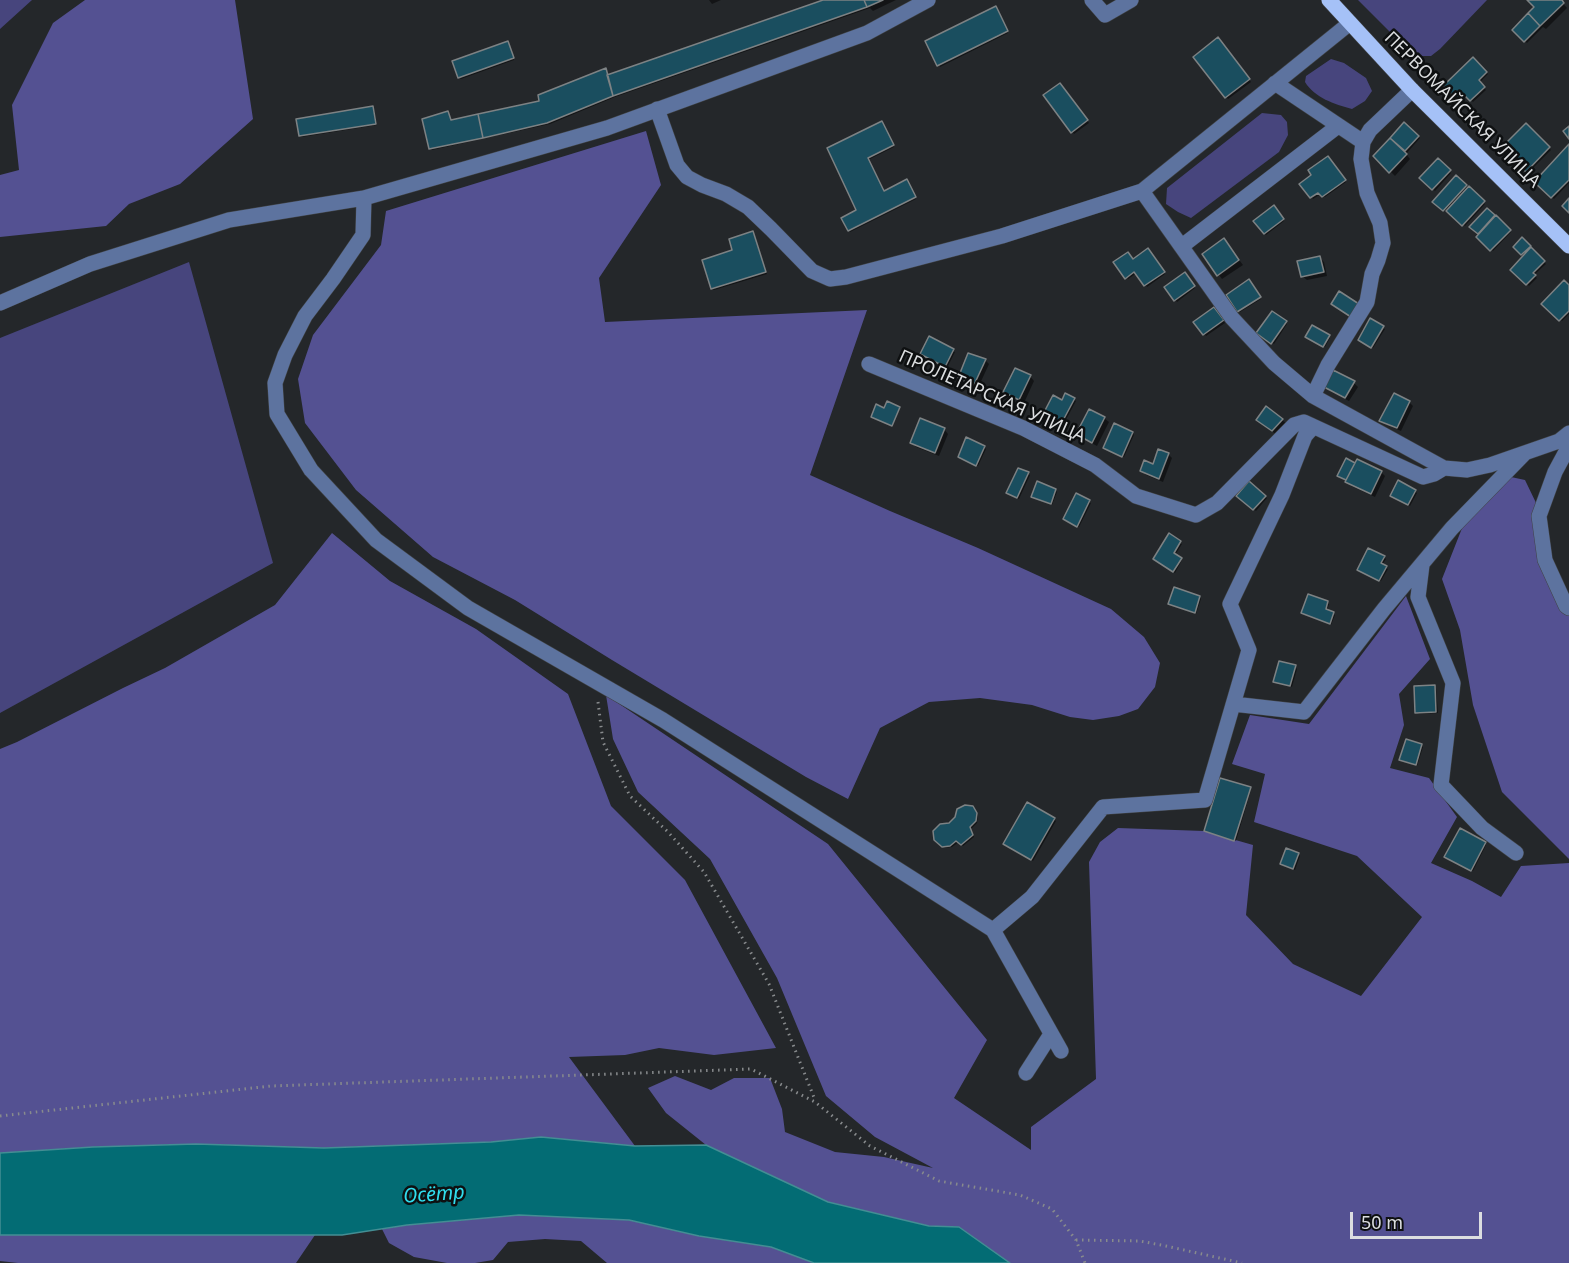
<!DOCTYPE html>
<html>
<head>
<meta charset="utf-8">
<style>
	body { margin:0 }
	#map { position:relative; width:1569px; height:1263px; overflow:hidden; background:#24272a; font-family:"Noto Sans",sans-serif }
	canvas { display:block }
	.scale { position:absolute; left:1350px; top:1212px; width:132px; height:27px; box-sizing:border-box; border:3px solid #dcdee0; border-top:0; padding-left:8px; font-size:18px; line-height:21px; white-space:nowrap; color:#dcdee0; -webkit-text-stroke:4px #0e1011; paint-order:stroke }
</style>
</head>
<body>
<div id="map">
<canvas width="1569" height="1263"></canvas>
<div class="scale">50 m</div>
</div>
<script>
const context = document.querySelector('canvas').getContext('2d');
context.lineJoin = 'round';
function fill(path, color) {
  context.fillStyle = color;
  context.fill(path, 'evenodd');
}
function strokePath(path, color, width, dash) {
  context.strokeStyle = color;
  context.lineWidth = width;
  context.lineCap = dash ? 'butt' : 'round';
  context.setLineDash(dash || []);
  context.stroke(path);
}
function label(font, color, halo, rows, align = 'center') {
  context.font = font + ' "Noto Sans",sans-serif';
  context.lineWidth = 5;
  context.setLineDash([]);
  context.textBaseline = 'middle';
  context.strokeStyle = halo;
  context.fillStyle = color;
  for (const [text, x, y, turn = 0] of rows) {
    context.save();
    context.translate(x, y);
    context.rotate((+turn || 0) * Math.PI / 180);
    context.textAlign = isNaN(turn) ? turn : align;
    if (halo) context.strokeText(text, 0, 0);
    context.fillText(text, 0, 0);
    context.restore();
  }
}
const green = new Path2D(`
	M0 0H32L0 29Z
	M1358 0H1487L1440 49 1431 56H1417L1402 44Z
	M1331 59 1344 63 1366 78 1372 91 1365 101 1352 109C1334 104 1315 98 1305 82L1306 76Z
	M1262 113 1281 115 1287 122 1288 135 1279 152 1191 218 1178 212 1166 204 1167 188Z
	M189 262 273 563 0 713V338Z`);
const forest = new Path2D(`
	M85 0H235L253 119 180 184 129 204 106 226 0 237V175L19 170 12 105 53 23Z
	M646 131 661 185 599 278 605 322 867 310 810 475 890 511 978 548 1111 609 1144 637 1160 663 1155 687 1138 709 1119 716 1093 720 1070 717 1032 705 980 698 929 702 880 728 848 799 806 777 612 660 515 600 433 557 356 490 305 423 298 379 313 335 381 245 386 211Z
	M1511 477 1525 480 1538 507 1546 569 1569 612V859L1502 792 1473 705 1460 630 1442 579 1468 513Z
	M332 533 390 581 476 629 568 694 611 806 685 880 776 1048 714 1055 659 1048 625 1055 569 1057 635 1146 541 1137 491 1142 324 1148 196 1144 93 1147 0 1153V749L17 742 123 688 165 668 275 605Z
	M1406 596 1430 659 1399 694 1404 725 1390 768 1429 778 1457 817 1431 863 1472 881 1501 897 1521 866 1569 863V1263H1010L959 1227 929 1226 828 1202 706 1145 666 1113 648 1088 675 1076 711 1090 734 1078H770L782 1109 785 1132 835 1152 884 1157 933 1168 875 1137 826 1096 777 978 710 859 638 792 613 739 606 695 828 844 987 1040 954 1098 1031 1150V1127L1096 1079 1089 862 1100 842 1118 828 1204 831 1253 845 1246 915 1293 964 1361 996 1422 917 1357 856 1254 822 1265 774 1232 764 1250 715 1309 724Z
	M519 1215 629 1220 699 1236 771 1247 814 1263H607L581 1241 545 1239 508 1242 493 1260 475 1263H447L414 1257 389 1243 382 1229 407 1225Z
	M0 1235H315L296 1263H18L0 1261Z`);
const water = new Path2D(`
	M541 1137 635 1146 706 1145 828 1202 929 1226 959 1227 1010 1263H814L771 1247 699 1236 629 1220 519 1215 407 1225 342 1235H0V1153L93 1147 196 1144 324 1148 491 1142Z`);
const shadow = new Path2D(`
	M709 0H721L712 4Z
	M827 0H896L873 11 870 8 615 97 550 124 432 150 430 148 448 113 452 121 541 103 605 70 608 77Z
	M1529 0H1560L1567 8 1546 29 1543 27 1527 43 1514 30 1536 7Z
	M997 10 1008 33 940 67 939 65Z
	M1218 39 1251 82 1228 99 1195 57Z
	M509 44 514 60 461 79 459 77Z
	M1473 59 1488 74 1479 83 1486 90 1473 102 1466 96 1460 101 1445 86Z
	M1061 86 1089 123 1074 134 1045 96Z
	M372 107 374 109 377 125 302 137 300 136Z
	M1404 124 1420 138 1406 154 1410 159 1395 176 1375 156Z
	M883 125 894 147 868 160 884 192 908 183 916 199 850 232 849 230 858 211 829 149Z
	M1526 125 1551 150 1528 173 1503 148Z
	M1569 146V183L1554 199 1536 182Z
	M1329 159 1346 182 1325 197 1321 194 1313 199 1301 184Z
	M1438 160 1451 173 1435 191 1421 178Z
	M1457 177 1485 204 1465 226 1447 210 1446 212 1435 202Z
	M1274 207 1284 221 1266 235 1255 221Z
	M1487 210 1511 232 1493 251 1478 237 1480 235 1471 226Z
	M753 233 767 274 714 290 712 289 734 251Z
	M1522 239 1546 264 1534 275 1537 278 1529 286 1512 269 1525 256 1515 247Z
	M1224 240 1243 265 1222 279 1204 255Z
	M1149 252 1165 274 1147 287 1137 273 1128 279 1115 262 1133 260Z
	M1319 257 1324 262 1327 276 1307 280 1302 276Z
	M1186 276 1195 288 1177 302 1166 288Z
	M1251 283 1261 299 1240 312 1238 311Z
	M1569 287V314L1562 321 1544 304Z
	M1216 310 1225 323 1206 336 1196 322Z
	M1371 320 1385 329 1373 348 1361 341Z
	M1286 322 1287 324 1274 344 1259 334Z
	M1329 336 1330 338 1325 347 1309 338Z
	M929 338 955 352 947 368 923 356Z
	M985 360 989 364 978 388 964 382 960 378Z
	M1030 376 1034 381 1024 403 1009 396 1005 392Z
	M1354 383 1358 387 1349 401 1330 391 1326 387Z
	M1074 399 1076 401 1061 429 1044 420 1063 402Z
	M1409 402 1413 406 1401 431 1385 424 1381 420Z
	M1267 408 1287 424 1277 435 1262 424Z
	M1089 411 1104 418 1109 422 1097 446 1082 438 1078 434Z
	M944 429 948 434 939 456 916 447 912 443Z
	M1133 433 1134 435 1124 457 1105 448Z
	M984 447 986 449 978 466 961 459Z
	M1168 454 1172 458 1163 482 1146 475 1142 471 1154 465Z
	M1347 460 1381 472 1385 476 1375 497 1351 486 1347 482 1348 480 1341 477Z
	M1028 474 1030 475 1019 499 1010 495 1008 493Z
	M1249 483 1267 498 1256 511 1238 496Z
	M1055 490 1057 492 1052 505 1034 498Z
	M1415 491 1417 493 1410 506 1394 497Z
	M1077 495 1091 503 1079 527 1066 521Z
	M1169 536 1182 544 1175 555 1182 560 1175 573 1156 561Z
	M1384 557 1386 559 1382 565 1388 569 1381 581 1361 571Z
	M1309 596 1329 604 1327 611 1335 615 1331 625 1302 613Z
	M1200 597 1201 599 1196 614 1170 604Z
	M1295 667 1297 669 1292 687 1275 681Z
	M1435 687 1436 688 1438 713 1419 714 1417 712Z
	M1421 746 1423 747 1417 766 1401 760Z
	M1250 789 1251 790 1236 841 1206 831Z
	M975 810 978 816 977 823 971 829 974 837 963 846 959 842 952 847 945 848 936 840 949 824Z
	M1054 819 1056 821 1033 861 1006 846Z
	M1485 843 1486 845 1473 871 1447 858Z
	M1298 854 1300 856 1295 870 1281 864Z`);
const building = new Path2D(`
	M823 0H864L867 7 613 96 607 75Z
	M864 0H883L867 7Z
	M1527 0H1562L1564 3 1540 26 1528 13 1534 7Z
	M996 6 1008 31 937 66 925 41Z
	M1528 13 1540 26 1524 42 1512 30Z
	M1218 37 1250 79 1225 98 1193 57Z
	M508 41 514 58 458 78 452 61Z
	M1473 57 1487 72 1479 80 1485 87 1470 101 1464 95 1458 101 1443 86Z
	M606 68 613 96 547 123 483 138 478 114 539 101 538 95Z
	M1060 83 1088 120 1071 133 1043 95Z
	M373 106 376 124 299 136 296 119Z
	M448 111 451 120 478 114 483 138 429 149 422 119Z
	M882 121 894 145 868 158 884 191 907 179 916 197 848 231 841 218 856 210 827 148Z
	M1404 122 1419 136 1405 151 1390 138Z
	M1526 123 1550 147 1526 172 1501 148Z
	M1569 126V139L1563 131Z
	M1390 138 1407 154 1389 173 1373 156Z
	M1569 144V180L1551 198 1534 182Z
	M1328 156 1346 180 1322 197 1318 193 1310 198 1299 184 1311 175 1308 170Z
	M1438 158 1451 170 1432 190 1419 178Z
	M1456 175 1467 185 1443 211 1432 202Z
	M1469 186 1485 201 1462 226 1446 211Z
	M1569 198V213L1562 206Z
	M1274 205 1284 219 1264 234 1253 221Z
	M1487 208 1495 215 1478 234 1469 227Z
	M1496 215 1511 230 1490 251 1476 237Z
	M753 231 766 272 711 289 702 260 732 250 729 239Z
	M1522 237 1531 246 1521 255 1513 247Z
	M1224 238 1239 260 1217 276 1202 254Z
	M1531 247 1545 261 1533 273 1536 275 1526 285 1510 270Z
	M1148 248 1165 272 1144 286 1134 272 1125 279 1113 262 1128 252 1133 259Z
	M1320 256 1324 272 1301 277 1297 261Z
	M1185 272 1195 286 1174 301 1164 287Z
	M1249 279 1261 297 1237 312 1226 295Z
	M1564 280 1569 285V311L1559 321 1541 304Z
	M1339 291 1359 304 1351 317 1331 304Z
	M1214 307 1224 320 1203 335 1193 322Z
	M1272 311 1287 321 1271 344 1256 333Z
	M1370 318 1384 326 1371 348 1358 340Z
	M1312 325 1330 335 1323 347 1305 337Z
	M929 336 954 349 945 367 920 354Z
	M968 353 986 359 974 385 958 378Z
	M1015 368 1031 375 1019 400 1003 392Z
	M1333 370 1355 381 1345 398 1324 387Z
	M1065 393 1075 398 1059 428 1041 418 1053 395 1062 400Z
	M1394 393 1410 401 1397 428 1379 421Z
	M887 401 900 407 892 426 871 417 876 404 884 408Z
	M1266 406 1283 419 1272 431 1256 420Z
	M1089 409 1105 417 1092 443 1076 434Z
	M920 418 945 428 935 453 910 443Z
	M1114 423 1133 432 1122 457 1103 448Z
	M966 437 985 446 976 466 958 457Z
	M1158 449 1169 453 1159 479 1140 471 1144 460 1153 464Z
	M1346 458 1355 463 1346 480 1337 476Z
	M1357 459 1382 471 1371 494 1345 482Z
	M1018 468 1029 472 1017 498 1006 493Z
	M1398 480 1416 490 1408 505 1390 496Z
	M1037 481 1056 489 1051 504 1031 497Z
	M1249 481 1266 496 1253 510 1236 496Z
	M1076 493 1090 500 1077 527 1063 519Z
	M1169 533 1181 541 1174 553 1182 558 1173 572 1153 559Z
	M1368 548 1385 556 1381 563 1387 566 1379 581 1357 570Z
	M1174 587 1200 596 1195 613 1168 604Z
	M1308 594 1328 601 1326 609 1334 612 1330 624 1301 613Z
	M1279 661 1296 665 1290 686 1273 682Z
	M1435 685 1436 712 1415 713 1414 686Z
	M1406 739 1422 744 1416 765 1399 760Z
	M1220 778 1251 787 1234 841 1204 831Z
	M1027 802 1055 818 1031 860 1003 844Z
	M965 805 973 806 977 813 976 821 970 827 973 835 961 845 956 841 950 846 942 847 934 840 933 831 940 824 949 823 955 817 957 809Z
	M1460 828 1486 842 1471 871 1444 857Z
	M1286 848 1299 853 1293 869 1280 864Z`);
const path = new Path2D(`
	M598 702 603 742 630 796 668 832 704 872 769 984 815 1100
	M0 1116 271 1086 751 1069 815 1102 870 1146 939 1181 1020 1195 1052 1209 1076 1240 1085 1263
	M1076 1240 1140 1241 1166 1246 1242 1263`);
const minor = new Path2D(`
	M1092 0 1105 15 1131 0
	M1275 83 1363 142
	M657 109 677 165 687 177 702 185 726 194 748 207 771 229 812 271 830 279 846 277 1002 236 1142 191 1350 23
	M1142 191 1232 318 1274 363 1313 396 1444 468
	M364 198 363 235 333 279 305 316 285 355 275 383 277 414 311 470 376 540 468 608 663 720 993 930 1061 1051
	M1182 246 1338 126
	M0 303 90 264 229 220 364 198 607 128 867 33 928 0
	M869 364 1023 428 1095 465 1136 496 1196 515 1217 503 1294 425 1304 422 1423 477 1434 474 1444 468 1467 470 1490 465 1559 441 1569 433
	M1313 396 1328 365 1367 302 1372 274 1378 260 1383 243 1380 223 1367 193 1361 159 1363 142 1370 130 1412 90
	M1569 446 1555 472 1539 516 1545 560 1566 606 1569 608
	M1422 565 1418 597 1453 683 1441 785 1482 828 1516 853
	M1233 704 1304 712 1384 609 1452 528 1524 454
	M993 930 1032 897 1103 807 1205 800 1249 650 1230 604 1282 495 1305 436 1313 427
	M1026 1073 1051 1034`);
const major = new Path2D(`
	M1329 0 1412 90 1569 246`);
const streetNames = [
	["ПЕРВОМАЙСКАЯ УЛИЦА",1462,110,45],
	["ПРОЛЕТАРСКАЯ УЛИЦА",992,397,24]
];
const waterNames = [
	["Осётр",434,1195,-4]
];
fill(green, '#47457d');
fill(forest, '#545192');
fill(water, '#036c74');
strokePath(water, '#448e94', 1.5);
fill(shadow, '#0007');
fill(building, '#1a4e5f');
strokePath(building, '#7d8284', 1.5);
strokePath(minor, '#414447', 16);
strokePath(major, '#414447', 16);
strokePath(path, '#888b8d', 3, [1.5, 4.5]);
strokePath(minor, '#5d739f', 15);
strokePath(major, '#a5c1f7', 15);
label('18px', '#dcdee0', '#0e1011', streetNames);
label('italic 20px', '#30dded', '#0e1011', waterNames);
</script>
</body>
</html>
